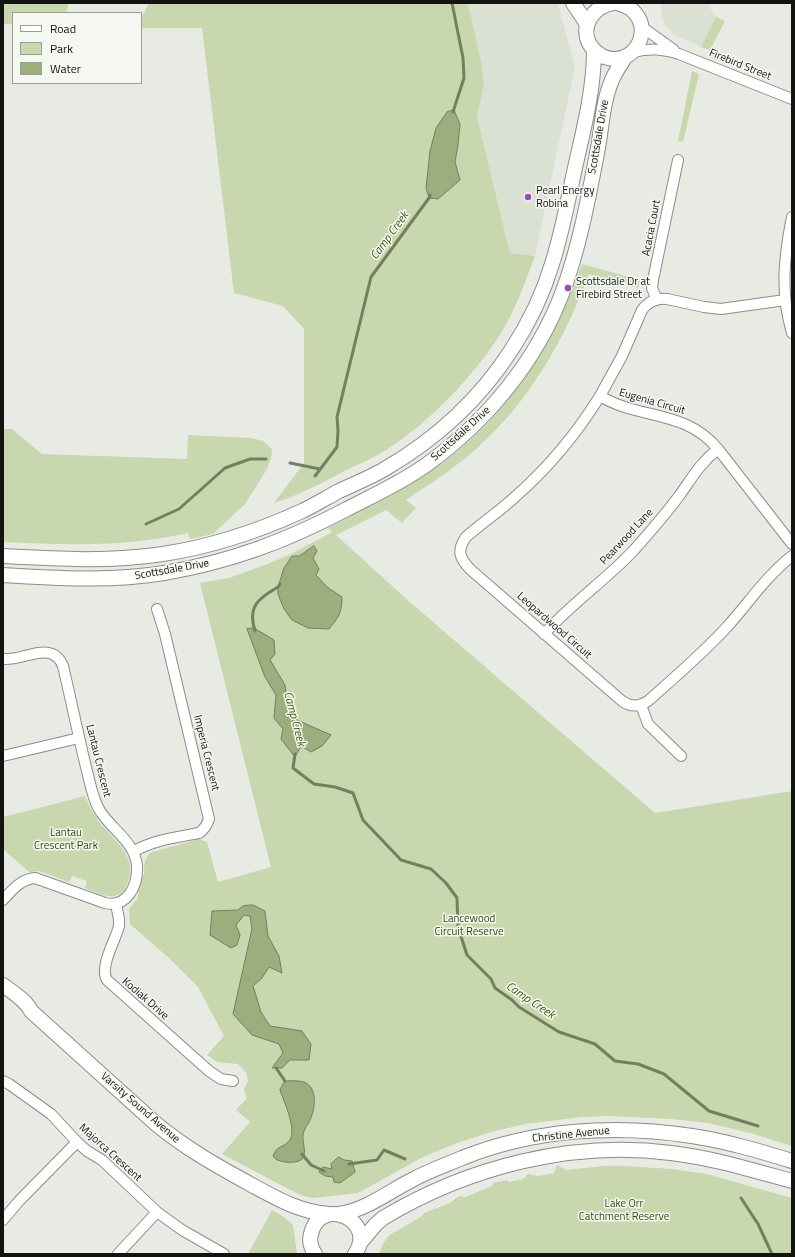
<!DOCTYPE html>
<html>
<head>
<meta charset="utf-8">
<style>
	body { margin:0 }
	#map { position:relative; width:795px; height:1257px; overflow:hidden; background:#e8ebe3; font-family:"Titillium Web",sans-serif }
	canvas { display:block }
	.frame { position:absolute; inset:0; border:4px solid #131412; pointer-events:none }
	.legend { position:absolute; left:12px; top:12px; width:130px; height:72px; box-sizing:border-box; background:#f5f8f1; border:1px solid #9b9d98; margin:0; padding:5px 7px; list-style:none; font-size:12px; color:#131412 }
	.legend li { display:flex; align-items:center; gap:8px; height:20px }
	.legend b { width:20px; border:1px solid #9b9d98 }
</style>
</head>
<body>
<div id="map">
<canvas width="795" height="1257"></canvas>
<div class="frame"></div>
<ul class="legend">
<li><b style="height:5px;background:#fff"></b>Road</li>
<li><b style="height:11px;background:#c8d7ae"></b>Park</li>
<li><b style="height:11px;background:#9cae7e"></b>Water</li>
</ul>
</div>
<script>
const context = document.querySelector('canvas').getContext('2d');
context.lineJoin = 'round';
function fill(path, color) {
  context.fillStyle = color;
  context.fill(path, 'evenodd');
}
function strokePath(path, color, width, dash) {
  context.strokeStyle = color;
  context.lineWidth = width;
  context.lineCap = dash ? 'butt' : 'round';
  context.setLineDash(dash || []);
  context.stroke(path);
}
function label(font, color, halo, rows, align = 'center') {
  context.font = font + ' "Titillium Web",sans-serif';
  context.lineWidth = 3;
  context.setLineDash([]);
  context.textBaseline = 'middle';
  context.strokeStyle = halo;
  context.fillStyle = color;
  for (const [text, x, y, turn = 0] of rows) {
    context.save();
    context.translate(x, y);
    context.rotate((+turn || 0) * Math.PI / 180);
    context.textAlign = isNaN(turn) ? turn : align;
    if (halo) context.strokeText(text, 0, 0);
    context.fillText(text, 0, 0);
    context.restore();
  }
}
const built = new Path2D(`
	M468 3H558L560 11 575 67 535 256 510 253 477 117 483 83 481 62Z
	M661 3H709L712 12 716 17 701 47 673 34 665 25 662 16Z`);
const green = new Path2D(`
	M3 3H69L66 13H13V24H3Z
	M149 3H468L481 62 484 83 477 117 510 253 535 256C525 282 516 309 501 333 474 376 429 423 386 450 372 459 356 465 341 473 318 485 298 495 274 503L304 463V329L283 306 234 293 202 28H141V18Z
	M716 17 725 21 710 50 701 47Z
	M692 71 699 74 683 142 678 141Z
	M582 264 640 280 638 288 589 274C564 341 529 402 475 450 453 469 430 484 406 500L416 508 402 523 386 510 336 535 411 603 655 813 792 791V1146L750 1133 708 1123 672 1119 608 1116 582 1117 525 1124 491 1132 457 1143 421 1158 358 1193 313 1198 300 1195 222 1154 250 1122 236 1110 247 1098 244 1090 248 1081 246 1072 238 1064 217 1062 207 1055 224 1036 198 987 170 959 130 924 129 909 137 899 139 892 136 891 140 875H144C144 865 144 857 152 852L199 839 207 842 218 882 271 867 200 583 229 578 265 565 293 553 332 532 328 528C364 509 401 492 434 469 478 439 516 395 543 349 559 322 571 293 582 264Z
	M3 429H12L42 454 187 459 188 435 251 438 263 441 272 449 271 458 267 469 245 504 213 534 190 539 188 533C127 547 65 545 3 542Z
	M85 796C89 805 93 813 98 821 114 841 141 857 126 887 117 904 98 893 85 888L87 881 72 876 69 882 39 871 29 872 3 849V817Z
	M557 1165 566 1170 604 1166H625L672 1169 707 1174 792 1198V1254H379L383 1244 388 1236 422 1216 424 1213 450 1203 459 1196 465 1197 492 1186 493 1183 507 1180 509 1182 523 1179 528 1174 538 1176 554 1173Z
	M272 1210 281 1215 293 1225 297 1254H248Z`);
const water = new Path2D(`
	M454 110 460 124 458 145 455 162 460 180 438 199 429 198 426 188 430 151 436 128 447 112Z
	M314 546 317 551 313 558 319 569 316 575 327 587 342 597C342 612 339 617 329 629L308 628 292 620 284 609 278 594V587L284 568 292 556H299Z
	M254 628 274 640 275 654 270 660 285 685 288 716 331 735 322 746 311 752 301 746 295 757 281 739 283 729 274 718 276 695 265 677 247 629Z
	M253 905 265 911 268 936 279 956 282 973 269 967 262 978 253 986 261 1012 270 1026 302 1031 311 1044 309 1060H290L282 1068H272L283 1053 279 1044 252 1035 233 1014 252 929 250 916 244 915 236 925 240 935 237 945 231 948 210 935 212 911 238 910 243 906Z
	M285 1081C292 1081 300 1080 306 1083 318 1090 315 1110 310 1120 308 1125 303 1130 303 1136 302 1143 308 1155 301 1160 295 1164 276 1163 273 1156 277 1145 283 1148 289 1141 298 1131 284 1102 280 1090Z
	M339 1157 344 1160 352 1161 355 1172 340 1183 334 1182 333 1177 325 1176 319 1172 323 1167 332 1169 331 1164Z`);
const stream = new Path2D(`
	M452 3 463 58 464 78 453 112
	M290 463 320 469
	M315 476 337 447 338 431 337 417 371 277 429 198 430 195
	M146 524 179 509 225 468 250 459H266
	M255 631C247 606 259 598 278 587L280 584
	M295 754 293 768 314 784 335 787 353 793 363 820 401 860 431 869 446 883 457 898 458 927 467 955 491 979 495 988 512 1000 519 1007 559 1032 595 1044 615 1061 638 1064 664 1074 709 1111 758 1126
	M276 1068 285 1081
	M302 1154 311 1165 324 1171
	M349 1164 377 1160 384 1150 405 1159
	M741 1198 758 1224 772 1254`);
const street = new Path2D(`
	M642 27 674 50
	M633 52C651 48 662 49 679 54L792 99
	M792 217C784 257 780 292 792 333
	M657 300 652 288 653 280 678 160
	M785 300 721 309 704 307 667 299C657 298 648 302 642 310L622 356 600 396C640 420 685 409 718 449L792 544
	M600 396C577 433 549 467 516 496 500 511 482 523 466 537 456 551 460 559 471 570L622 701C631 707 638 707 648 701 675 677 702 654 726 628 748 604 766 576 792 556
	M544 634C572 603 606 580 634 550 650 532 665 515 679 496 692 478 700 463 718 449
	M3 659C24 661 52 639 63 666 71 700 78 734 86 767 90 782 92 798 100 811 112 830 135 842 137 866 138 886 127 908 105 903L35 878C21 879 12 890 3 900
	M641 705 648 724 681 756
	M3 756 79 738
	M133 852C152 840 178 837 199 833 205 829 207 825 209 819L165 634 157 609
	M116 904 119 919V926C116 939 99 967 107 980L209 1071 221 1079 233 1081
	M3 1081 9 1084 51 1114 77 1142 87 1151 102 1160 157 1212 182 1230 224 1254
	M3 1220 19 1201 77 1142
	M118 1254 157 1212`);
const secondary = new Path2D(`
	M573 3 587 24
	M613 3C595 6 580 24 589 43 592 49 598 54 604 57 641 70 660 13 617 3
	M3 556C57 559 110 562 163 554 209 547 258 531 300 512 313 506 326 498 339 491 354 484 369 478 383 470 435 440 480 399 512 349 529 323 543 294 552 264 561 236 567 206 573 177 582 135 594 93 594 50
	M3 575C57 578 110 582 164 573 230 562 286 541 345 510 372 496 401 483 426 465 486 422 537 361 563 291 580 245 589 195 598 148 602 125 603 101 612 80 615 72 621 64 626 56
	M3 985C12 992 26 1000 31 1011L155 1123C185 1148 217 1166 250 1184 276 1198 299 1212 329 1214
	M339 1214C366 1210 388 1192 412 1180 428 1171 446 1165 462 1158 534 1129 616 1124 692 1136 726 1141 759 1151 792 1161
	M360 1243 376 1224 383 1218C468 1167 572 1140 671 1153 713 1158 752 1170 792 1181
	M315 1254C311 1248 309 1241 311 1234 320 1195 378 1220 355 1254`);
const markers = [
	[528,197,4,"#9849ba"],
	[568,288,4,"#9849ba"]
];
const streetNames = [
	["Firebird Street",740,65,22],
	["Scottsdale Drive",599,137,-80],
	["Acacia Court",652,228,-79],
	["Eugenia Circuit",652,402,16],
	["Scottsdale Drive",461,434,-42],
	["Pearwood Lane",627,537,-47],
	["Scottsdale Drive",172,570,-10],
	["Leopardwood Circuit",554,626,41],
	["Imperia Crescent",206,753,76],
	["Lantau Crescent",98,761,76],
	["Kodiak Drive",145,999,41],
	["Varsity Sound Avenue",140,1108,41],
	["Christine Avenue",571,1135,-6],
	["Majorca Crescent",110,1153,42]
];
const poiNames = [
	["Pearl Energy",536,191],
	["Robina",536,204],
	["Scottsdale Dr at",576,282],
	["Firebird Street",576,295]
];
const parkNames = [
	["Lantau",66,833],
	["Crescent Park",66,846],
	["Lancewood",469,919],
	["Circuit Reserve",469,932],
	["Lake Orr",624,1204],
	["Catchment Reserve",624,1217]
];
const waterNames = [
	["Camp Creek",390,236,-54],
	["Camp Creek",294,719,75],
	["Camp Creek",530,1001,34]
];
fill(built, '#dbe1d2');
fill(green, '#c8d7ae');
fill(water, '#9cae7e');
strokePath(water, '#73805e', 1);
strokePath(stream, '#73805e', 3);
strokePath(street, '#8b8e87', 12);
strokePath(secondary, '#8b8e87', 16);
strokePath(street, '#fff', 10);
strokePath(secondary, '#fff', 14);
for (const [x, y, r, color] of markers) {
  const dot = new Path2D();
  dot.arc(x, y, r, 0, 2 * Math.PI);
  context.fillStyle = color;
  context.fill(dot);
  strokePath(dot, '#f5f8f1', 1.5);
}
label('11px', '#131412', '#f5f8f1', streetNames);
label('11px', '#131412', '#f5f8f1', poiNames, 'left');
label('11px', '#364610', '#f5f8f1', parkNames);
label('italic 12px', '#465b11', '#f5f8f1', waterNames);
</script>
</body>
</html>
